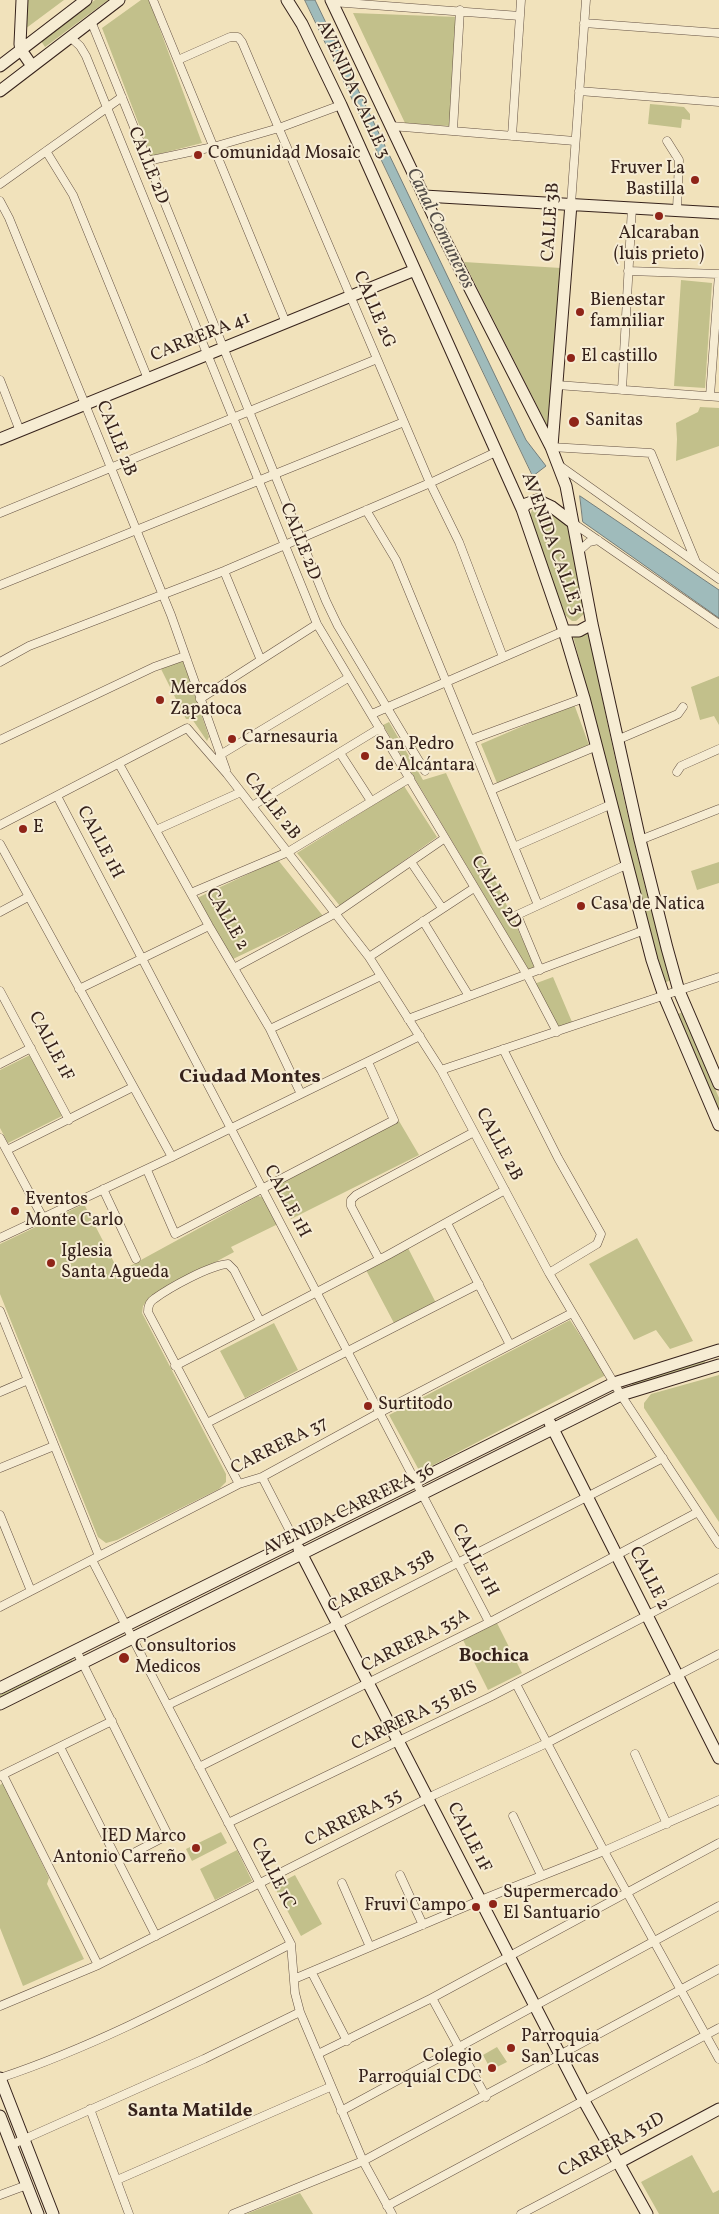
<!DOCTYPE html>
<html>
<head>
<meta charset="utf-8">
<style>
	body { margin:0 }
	canvas { display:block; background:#f1e2bb }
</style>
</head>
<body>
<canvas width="719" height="2214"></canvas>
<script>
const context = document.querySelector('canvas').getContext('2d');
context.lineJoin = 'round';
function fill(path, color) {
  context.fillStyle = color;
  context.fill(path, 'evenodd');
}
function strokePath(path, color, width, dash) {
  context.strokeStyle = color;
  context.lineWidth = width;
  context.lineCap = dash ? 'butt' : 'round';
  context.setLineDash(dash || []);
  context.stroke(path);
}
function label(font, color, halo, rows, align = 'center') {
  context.font = font + ' Vollkorn,serif';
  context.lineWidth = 4;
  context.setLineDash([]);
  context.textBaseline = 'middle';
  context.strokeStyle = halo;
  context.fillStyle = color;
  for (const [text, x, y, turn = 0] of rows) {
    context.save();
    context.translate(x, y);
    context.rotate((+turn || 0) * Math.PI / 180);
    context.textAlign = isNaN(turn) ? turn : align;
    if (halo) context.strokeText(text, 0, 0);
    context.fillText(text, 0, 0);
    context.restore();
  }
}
const green = new Path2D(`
	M28 0H64L25 29Z
	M95 0H108L45 47 41 41Z
	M141 0H149L202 143 151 156 102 28Z
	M353 13 458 17 450 126 405 123Z
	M650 104 684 107 690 114V120L682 119 681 128 648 124Z
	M464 262 561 268 548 427Z
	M681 280 712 283 705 388 674 386Z
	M700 407 719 408V446L676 461 677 439 676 423 698 412Z
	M539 507 560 519 570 530 585 613 576 621H572L564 614 530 515 532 510Z
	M588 632C613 748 636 865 671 980L664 983C632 868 604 752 573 636H579Z
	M183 660 209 737 207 741 192 719H186L161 669Z
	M719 676V725L714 716 700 720 691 687Z
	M574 704 589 745 497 783 481 744Z
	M389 722 423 780 446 773 536 969 530 972 383 725Z
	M404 786 437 837 340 906 297 853Z
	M278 860 323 916 233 959 197 898Z
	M719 862V883L697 890 691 871Z
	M553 977 572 1022 559 1027 534 984Z
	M683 1012 719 1098V1112L678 1014Z
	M30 1055 62 1116 8 1143 0 1128V1070Z
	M399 1121 419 1155 291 1219 273 1186Z
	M258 1196 266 1198 280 1223 231 1247 234 1252 149 1298 143 1306 142 1313 226 1474V1482L219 1489 117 1540 106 1543 98 1537 0 1294V1244L84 1204 119 1272Z
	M637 1238 693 1341 670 1349 656 1330 634 1340 589 1264Z
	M408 1248 436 1303 395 1325 366 1270Z
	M570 1320 606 1375 420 1472 389 1415Z
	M274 1323 298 1370 245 1398 220 1351Z
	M704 1359 706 1364 633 1387 631 1381Z
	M719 1375V1522L644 1408V1403L651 1394Z
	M497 1623 522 1673 488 1690 463 1640Z
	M72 1660 73 1663 0 1699V1695Z
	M3 1783 49 1878 47 1884 84 1959 23 1986 0 1928V1785Z
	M221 1832 227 1843 192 1861 186 1849Z
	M237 1850 252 1881 215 1900 200 1869Z
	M295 1875 322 1924 301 1936 274 1886Z
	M497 2047 507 2062 491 2070 483 2055Z
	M692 2155 713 2193 719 2190V2214H659L641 2182Z
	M300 2193 313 2214H246Z`);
const water = new Path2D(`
	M305 0H315L526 440 546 466 533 476Z
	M580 496 719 590V618L583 522Z`);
const street = new Path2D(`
	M153 0 286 323
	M332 2 520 16
	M91 21 326 601 338 626 425 771
	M584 23 719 33
	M70 37 80 46 86 56 317 624 527 975 557 1032
	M178 60 230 37H238L242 42 430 483 459 542 503 657
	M579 91 719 102
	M391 126 575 141
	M453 130 460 10
	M512 136 521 0
	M667 141 679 160 677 210
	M46 151 73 195 148 379
	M147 161 213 147 279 128 341 105
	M0 184 122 97
	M0 201 9 218 171 615 226 770
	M571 204 586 0
	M628 271 719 274
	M0 380 20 431
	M557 385 719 397
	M622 390 632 207
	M710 396 719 274
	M551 447 651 453 696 562
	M560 466 719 579
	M366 510 396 560 538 905
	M0 513 377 359
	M573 523 719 624
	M579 551 589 542 598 540
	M224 571 260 658
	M0 585 404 422
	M0 662 29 646 224 571 430 483 496 452
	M200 699 317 624
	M372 714 564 631
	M0 740 154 667 185 656
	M470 740 584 698
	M617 740 678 714 683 707
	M340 753 371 801
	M220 755 348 678
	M119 764 209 926 270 1029 301 1094
	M677 772 681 766 719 749
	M491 790 597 746
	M57 796 489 1622
	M252 806 380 728
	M0 825 187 728 227 774 369 957 441 1070 549 1273 621 1395 719 1544
	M156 830 241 792
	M640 840 719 809
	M0 844 172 1157
	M514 847 612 804
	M411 862 442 908
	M191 893 288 852 410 778
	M0 912 28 897
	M423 921 469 996
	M369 957 474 888
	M234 968 336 913 445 838
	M540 970 517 915 626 865
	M79 989 209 926
	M0 991 69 1120
	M408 1019 642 931
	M270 1029 381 976
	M503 1049 558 1158 601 1234 597 1244 549 1273
	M0 1064 31 1048
	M441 1070 719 977
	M0 1138 43 1218
	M7 1150 133 1087
	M147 1170 175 1234 394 1120 368 1062
	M103 1189 136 1259
	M447 1223 510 1345
	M0 1238 172 1157 420 1036
	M379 1259 351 1206V1200L356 1195 474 1132
	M0 1311 99 1556
	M175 1366 388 1255 505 1190
	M0 1392 28 1380
	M207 1423 479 1284
	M0 1468 54 1446
	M262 1477 295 1541
	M239 1484 148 1312C148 1306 149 1302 154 1299 169 1288 210 1265 228 1264L234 1270 260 1321
	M0 1515 31 1591
	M92 1560 291 1944 295 1993 300 2012 363 2161 392 2214
	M0 1607 239 1484 262 1477 379 1413 572 1313
	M76 1650 168 1835 118 1861
	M516 1684 604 1851 719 2059
	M168 1705 338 1624 663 1458
	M60 1747 156 1936
	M635 1754 667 1824
	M199 1767 494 1620 698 1512
	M3 1775 98 1965
	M0 1776 112 1721
	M513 1816 541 1875
	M228 1823 492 1696 719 1578
	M400 1875 423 1925
	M342 1883 370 1947
	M312 1973 347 2041
	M294 1979 486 1898 604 1851 719 1800
	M432 1998 486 2097
	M0 2006 98 1965 434 1795 547 1743 719 1654
	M318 2054 432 1998 719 1843
	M0 2078C102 2044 195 1993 291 1944
	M90 2109 129 2214
	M341 2111 719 1906
	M11 2145 204 2059 300 2012
	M117 2180 330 2087
	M0 2195 27 2185
	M387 2206 719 2028
	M233 2214 363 2161 719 1969
	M521 2214 618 2163`);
const secondary = new Path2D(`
	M22 0 20 44 21 50 32 66
	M287 0 302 24 341 105 522 509 564 631 584 698 652 960 664 996 719 1125
	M331 0 441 232 551 447 566 486 592 624 640 840 667 948 679 991 719 1084
	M0 66 86 0
	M0 91 119 0
	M424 196 719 213
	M0 439 415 270
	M552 446 571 204
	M522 509 526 504 537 500 552 507 573 523
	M564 631H579L592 624
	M550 1423 719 1758
	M299 1549 584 2101 647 2214
	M0 1688 614 1383 719 1350
	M0 1704 621 1395 719 1365
	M0 2078 53 2214
	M0 2116 38 2214
	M618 2163 719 2109`);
const markers = [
	[198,155,5,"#8f2418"],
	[695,180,5,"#8f2418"],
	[659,216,5,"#8f2418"],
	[580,312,5,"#8f2418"],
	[571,358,5,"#8f2418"],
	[574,422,6,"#8f2418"],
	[160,700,5,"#8f2418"],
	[232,739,5,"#8f2418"],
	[365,756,5,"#8f2418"],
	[23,829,5,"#8f2418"],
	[581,906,5,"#8f2418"],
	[15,1211,5,"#8f2418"],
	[51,1263,5,"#8f2418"],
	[368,1406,5,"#8f2418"],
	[124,1658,6,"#8f2418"],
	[196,1848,5,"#8f2418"],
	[493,1904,5,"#8f2418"],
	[476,1907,5,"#8f2418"],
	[511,2048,5,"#8f2418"],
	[492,2068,5,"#8f2418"]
];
const streetNames = [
	["AVENIDA CALLE 3",352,90,65],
	["CALLE 2D",147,166,68],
	["CALLE 3B",552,222,-86],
	["CALLE 2G",373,310,67],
	["CARRERA 41",201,338,-22],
	["CALLE 2B",115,439,68],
	["CALLE 2D",299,542,68],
	["AVENIDA CALLE 3",551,544,70],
	["CALLE 2B",271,807,52],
	["CALLE 1H",99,843,62],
	["CALLE 2D",495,893,59],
	["CALLE 2",226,920,60],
	["CALLE 1F",50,1047,62],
	["CALLE 2B",498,1145,62],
	["CALLE 1H",286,1202,62],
	["CARRERA 37",280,1447,-27],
	["AVENIDA CARRERA 36",349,1511,-26],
	["CALLE 1H",474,1561,62],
	["CALLE 2",648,1579,63],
	["CARRERA 35B",382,1583,-27],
	["CARRERA 35A",416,1642,-27],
	["CARRERA 35 BIS",415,1717,-26],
	["CARRERA 35",354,1819,-27],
	["CALLE 1F",468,1838,63],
	["CALLE 1C",272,1874,63],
	["CARRERA 31D",612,2146,-28]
];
const poiNames = [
	["Comunidad Mosaic",208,155],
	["Fruver La",685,170,"right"],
	["Bastilla",685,191,"right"],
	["Alcaraban",659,235,"center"],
	["(luis prieto)",659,256,"center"],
	["Bienestar",590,302],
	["famniliar",590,323],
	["El castillo",581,358],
	["Sanitas",585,422],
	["Mercados",170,690],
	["Zapatoca",170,711],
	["Carnesauria",242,739],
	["San Pedro",375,746],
	["de Alcántara",375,767],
	["E",33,829],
	["Casa de Natica",591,906],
	["Eventos",25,1201],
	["Monte Carlo",25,1222],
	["Iglesia",61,1253],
	["Santa Agueda",61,1274],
	["Surtitodo",378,1406],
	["Consultorios",135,1648],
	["Medicos",135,1669],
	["IED Marco",186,1838,"right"],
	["Antonio Carreño",186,1859,"right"],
	["Supermercado",503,1894],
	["El Santuario",503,1915],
	["Fruvi Campo",466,1907,"right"],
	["Parroquia",521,2038],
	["San Lucas",521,2059],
	["Colegio",482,2058,"right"],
	["Parroquial CDC",482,2079,"right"]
];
const waterNames = [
	["Canal Comuneros",439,229,64]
];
const neighbourhoodNames = [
	["Bochica",494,1658],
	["Santa Matilde",190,2113]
];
const quarterNames = [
	["Ciudad Montes",250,1078]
];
fill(green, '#c2c08b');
fill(water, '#9fbbbb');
strokePath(water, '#757e7b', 1);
strokePath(street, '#655243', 9);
strokePath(secondary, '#36221b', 13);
strokePath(street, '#f6ecd3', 8);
strokePath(secondary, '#f6ecd3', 11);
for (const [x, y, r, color] of markers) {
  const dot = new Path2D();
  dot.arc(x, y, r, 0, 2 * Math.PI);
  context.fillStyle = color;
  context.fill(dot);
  strokePath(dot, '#f6ecd3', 2);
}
label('18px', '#36221b', '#f6ecd3', streetNames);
label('18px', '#36221b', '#f6ecd3', poiNames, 'left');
label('italic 19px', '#56504b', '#f6ecd3', waterNames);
label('bold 19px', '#36221b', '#f6ecd3', neighbourhoodNames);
label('bold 20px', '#36221b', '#f6ecd3', quarterNames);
</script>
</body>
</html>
